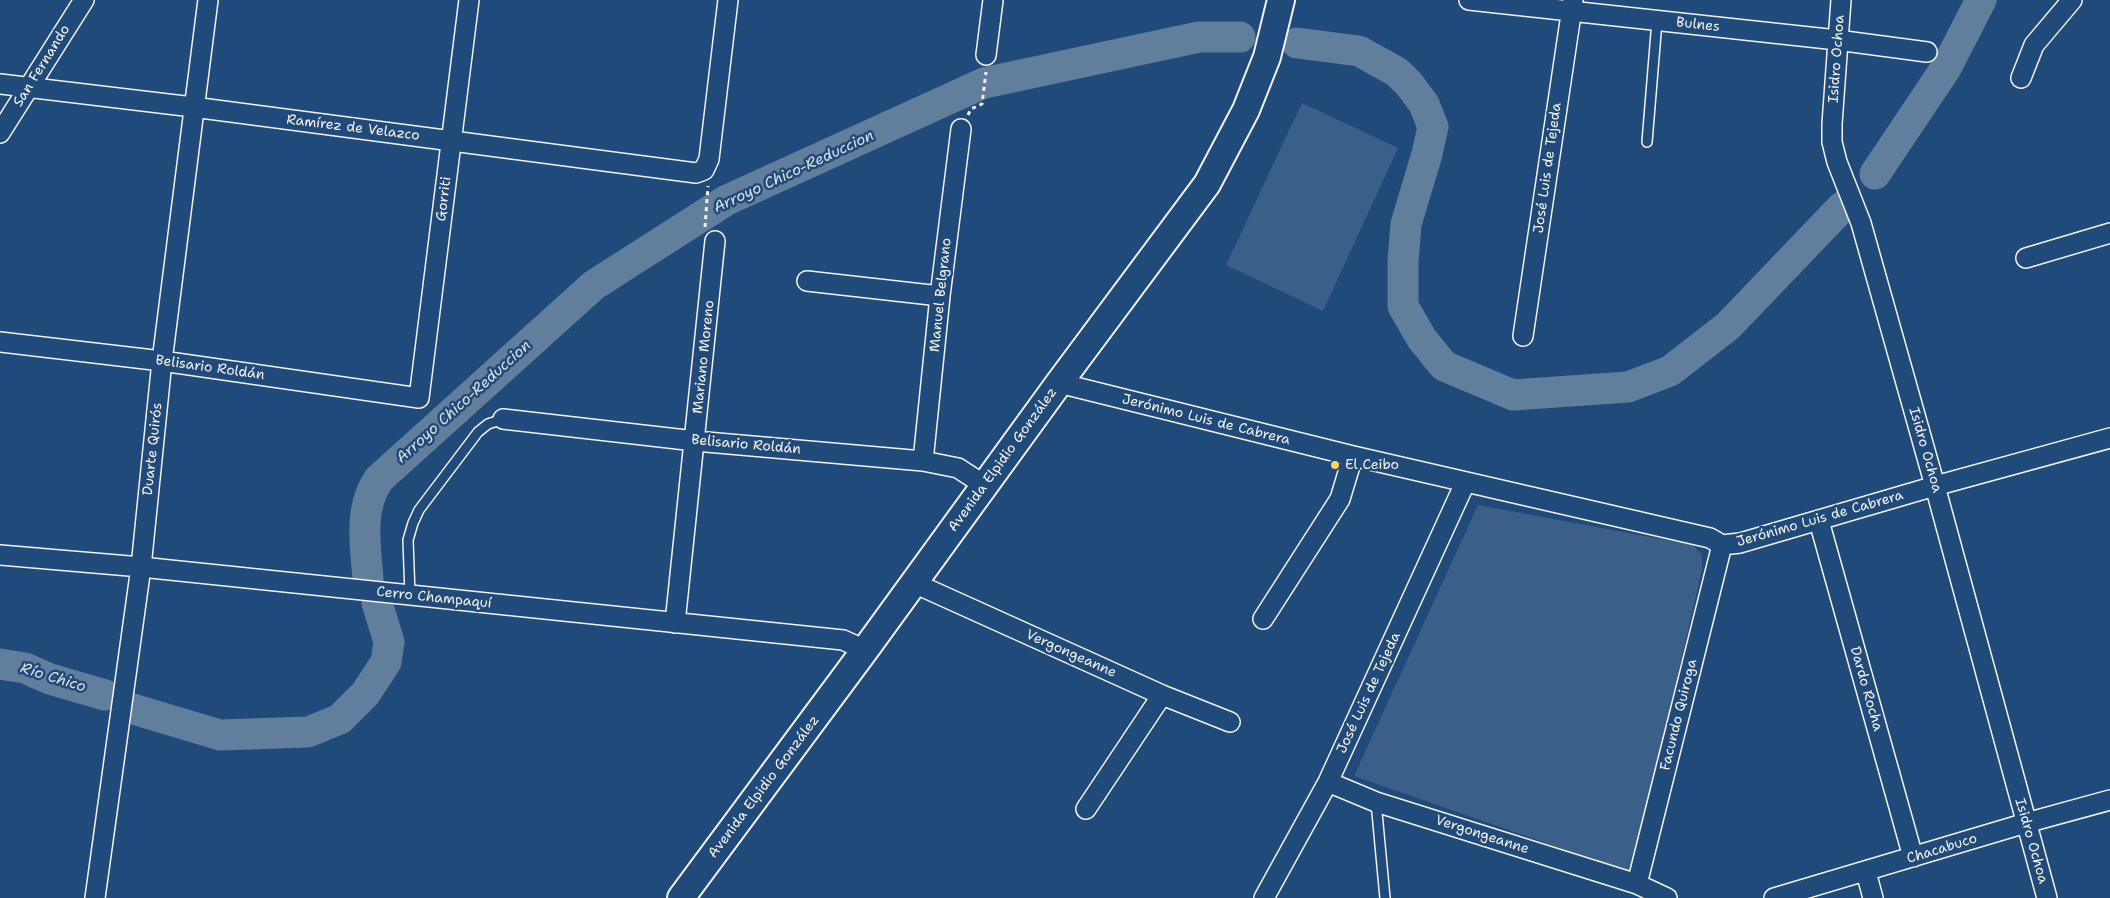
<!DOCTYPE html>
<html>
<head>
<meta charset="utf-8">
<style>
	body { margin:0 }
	canvas { display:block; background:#1f4a7a }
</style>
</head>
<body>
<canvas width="2110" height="898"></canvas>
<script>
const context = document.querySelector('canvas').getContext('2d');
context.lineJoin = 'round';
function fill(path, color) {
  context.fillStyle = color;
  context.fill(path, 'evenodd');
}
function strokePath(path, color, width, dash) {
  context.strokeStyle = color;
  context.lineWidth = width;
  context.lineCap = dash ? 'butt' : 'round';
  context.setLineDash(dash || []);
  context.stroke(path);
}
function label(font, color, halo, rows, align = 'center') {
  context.font = font + ' "Shantell Sans",sans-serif';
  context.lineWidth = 5;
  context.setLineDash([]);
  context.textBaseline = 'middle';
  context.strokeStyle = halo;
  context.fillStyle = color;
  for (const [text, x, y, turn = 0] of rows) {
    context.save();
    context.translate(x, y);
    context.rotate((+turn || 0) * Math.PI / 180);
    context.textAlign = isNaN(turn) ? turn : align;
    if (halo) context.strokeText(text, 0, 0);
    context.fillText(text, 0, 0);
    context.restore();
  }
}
const green = new Path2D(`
	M1302 103 1398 148 1323 311 1226 265Z
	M1478 505 1693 545 1702 555V570L1632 873 1354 776Z`);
const river = new Path2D(`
	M1297 43 1359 51 1397 72 1409 84 1424 104 1433 127 1427 154 1406 224 1403 262V306L1422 339 1444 366 1513 395 1628 387 1670 371 1728 326 1842 207
	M1875 174 1946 68 1981 0
	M368 578C365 545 359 507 379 479L594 285 727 200 984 83 1199 37H1240
	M0 664 25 668 50 679 105 695
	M133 709 220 735 308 732 340 719 365 694 386 662 389 642 377 603`);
const path = new Path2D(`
	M968 115 971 109 982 104 986 72
	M705 227 708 186`);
const lane = new Path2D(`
	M1647 142 1657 21
	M410 595 408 540 413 523 419 510 478 432 488 424 503 419
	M1376 802 1385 898`);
const street = new Path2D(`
	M1469 0 1837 40 1927 52
	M1841 0 1832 124V142L1837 162 1861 223 1935 486 2047 898
	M986 55 993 0
	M2021 78 2034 45 2072 0
	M0 84 193 107 696 173 704 170 709 159 728 0
	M0 133 84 0
	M2026 258 2110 233
	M807 281 940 296
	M1523 336 1573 1
	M0 342 162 361 419 398 469 0
	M1059 383 1353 456 1710 538 1722 545 1740 543 1935 486 2110 438
	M503 419 695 441 923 461 958 468 984 485
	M923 461 940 296 961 129
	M1819 521 1913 857
	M0 555 141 567 843 640 865 650
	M914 583 1162 695 1230 722
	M1263 619 1340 499 1353 456
	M675 623 715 241
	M1328 782 1376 802 1637 884 1667 898
	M1086 809 1162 695
	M1866 872 1873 898
	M1637 884 1722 545
	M95 898 141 567 162 361 208 0
	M1264 898 1328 782 1465 483
	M1774 898 2026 823 2110 800`);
const secondary = new Path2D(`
	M681 898 865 650 1059 383 1207 184 1246 110 1267 57 1281 0`);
const markers = [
	[1335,465,5,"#ffd166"]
];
const streetNames = [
	["Bulnes",1698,25,6],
	["Isidro Ochoa",1837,59,-86],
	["San Fernando",42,66,-58],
	["Ramírez de Velazco",353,128,7],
	["José Luis de Tejeda",1548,168,-82],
	["Gorriti",444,199,-83],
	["Manuel Belgrano",941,295,-84],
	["Mariano Moreno",704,357,-84],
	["Belisario Roldán",210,368,8],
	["Jerónimo Luis de Cabrera",1206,420,14],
	["Belisario Roldán",746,445,5],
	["Duarte Quirós",153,449,-84],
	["Isidro Ochoa",1925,450,74],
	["Avenida Elpidio González",1003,460,-54],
	["Jerónimo Luis de Cabrera",1820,519,-16],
	["Cerro Champaquí",434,598,6],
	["Vergongeanne",1071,654,24],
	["Dardo Rocha",1866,689,74],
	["José Luis de Tejeda",1369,693,-65],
	["Facundo Quiroga",1679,715,-76],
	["Avenida Elpidio González",764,787,-53],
	["Vergongeanne",1482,835,18],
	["Isidro Ochoa",2031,841,74],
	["Chacabuco",1942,849,-17]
];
const poiNames = [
	["El Ceibo",1345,465]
];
const waterNames = [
	["Arroyo Chico-Reduccion",794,172,-25],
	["Arroyo Chico-Reduccion",464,402,-42],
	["Río Chico",53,678,17]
];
fill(green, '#3a5f88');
strokePath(river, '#627e9d', 31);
strokePath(lane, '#f4f1e8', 12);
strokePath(street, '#f4f1e8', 22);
strokePath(secondary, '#f4f1e8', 30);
strokePath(path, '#f4f1e8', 3, [4, 4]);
strokePath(lane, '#1f4a7a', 9);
strokePath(street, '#1f4a7a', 19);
strokePath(secondary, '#1f4a7a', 26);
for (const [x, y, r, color] of markers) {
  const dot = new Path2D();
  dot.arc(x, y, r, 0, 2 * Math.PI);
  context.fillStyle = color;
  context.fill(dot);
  strokePath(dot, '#1f4a7a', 2);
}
label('14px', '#f4f1e8', '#1f4a7a', streetNames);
label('14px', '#f4f1e8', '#1f4a7a', poiNames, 'left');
label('italic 15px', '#dee0dd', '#1f4a7a', waterNames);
</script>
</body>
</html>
